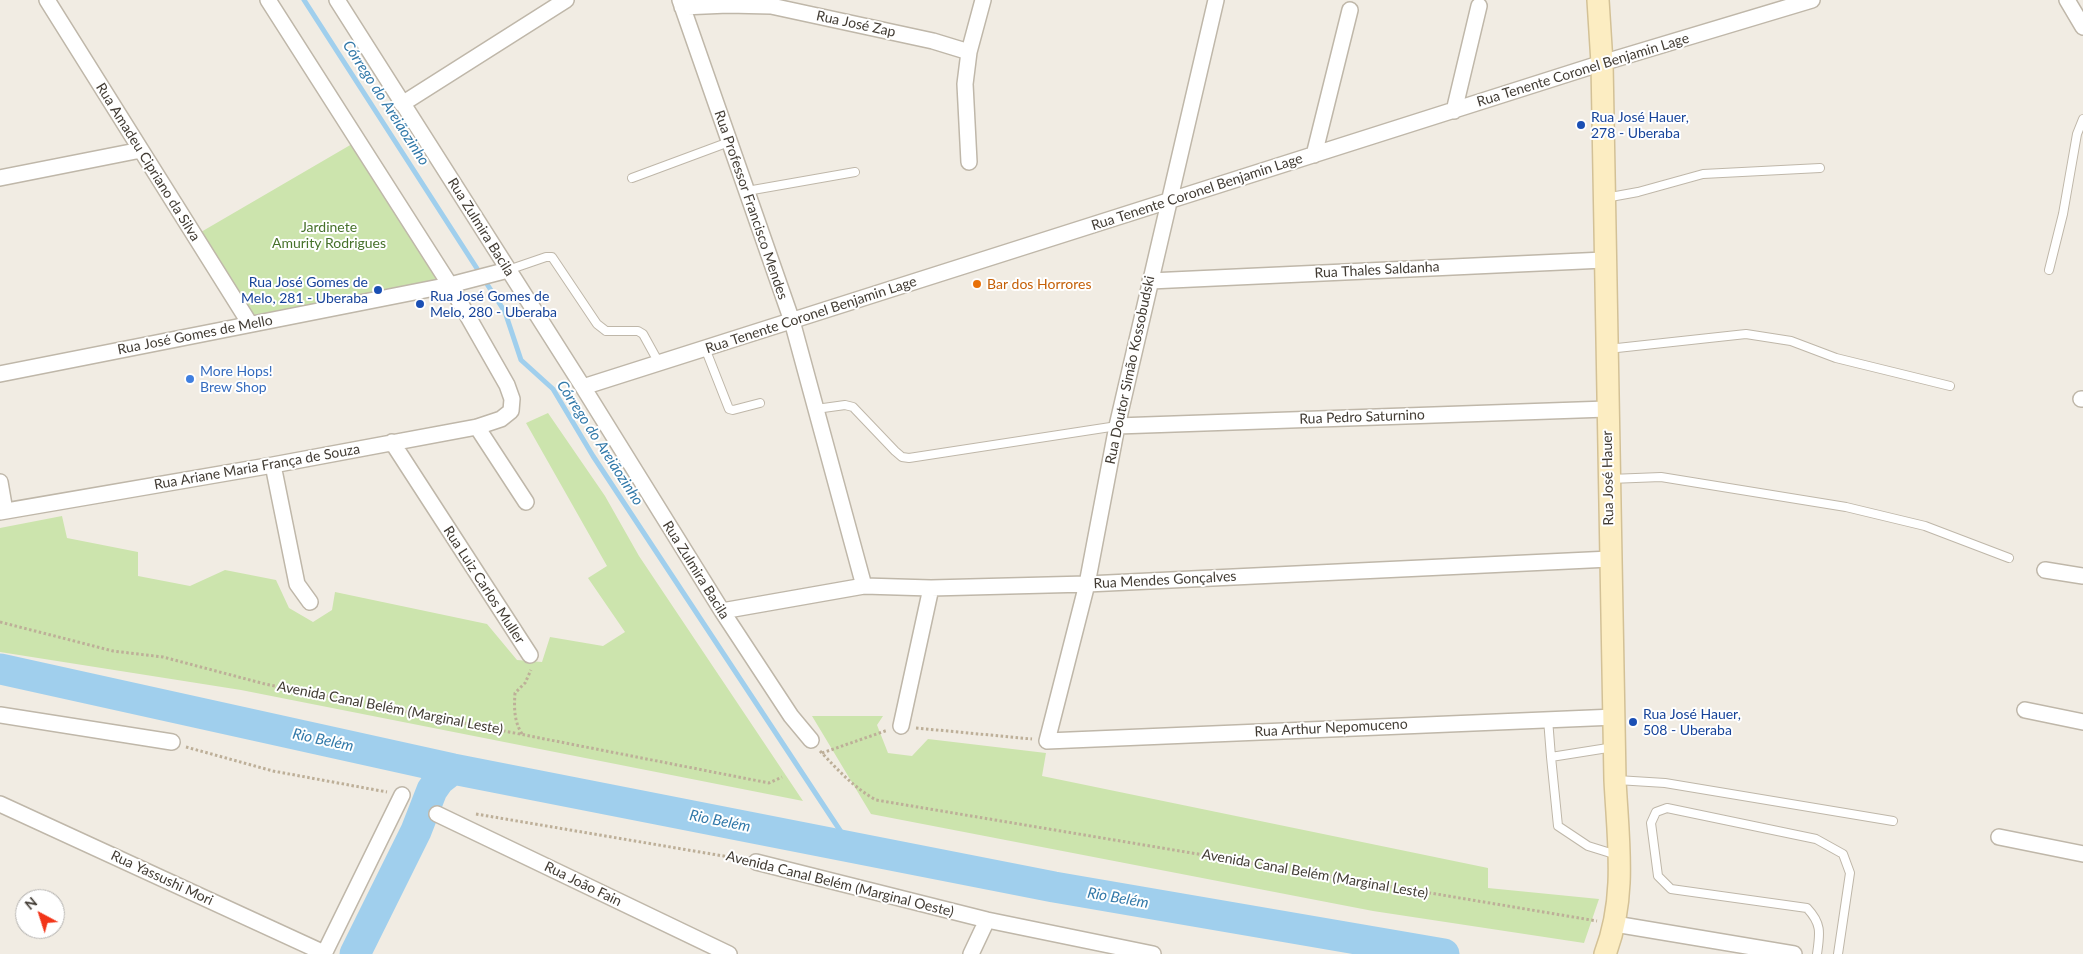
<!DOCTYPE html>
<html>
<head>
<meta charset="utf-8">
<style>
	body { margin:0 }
	#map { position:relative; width:2083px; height:954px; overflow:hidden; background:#f1ece3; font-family:Lato,sans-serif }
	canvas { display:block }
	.north { position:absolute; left:15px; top:889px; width:50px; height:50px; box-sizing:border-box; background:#fff; border:1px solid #b3b1ae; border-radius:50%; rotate:320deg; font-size:14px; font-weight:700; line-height:20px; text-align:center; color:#423c34 }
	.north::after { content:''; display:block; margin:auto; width:18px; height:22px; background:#f23519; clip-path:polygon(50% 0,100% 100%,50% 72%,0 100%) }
</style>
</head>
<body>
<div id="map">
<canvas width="2083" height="954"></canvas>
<div class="north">N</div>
</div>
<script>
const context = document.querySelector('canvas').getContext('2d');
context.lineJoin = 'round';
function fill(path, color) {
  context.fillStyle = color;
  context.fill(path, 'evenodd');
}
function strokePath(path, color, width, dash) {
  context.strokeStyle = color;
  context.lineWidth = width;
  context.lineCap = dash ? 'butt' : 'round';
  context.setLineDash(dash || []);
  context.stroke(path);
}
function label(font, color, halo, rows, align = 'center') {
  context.font = font + ' Lato,sans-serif';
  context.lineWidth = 4;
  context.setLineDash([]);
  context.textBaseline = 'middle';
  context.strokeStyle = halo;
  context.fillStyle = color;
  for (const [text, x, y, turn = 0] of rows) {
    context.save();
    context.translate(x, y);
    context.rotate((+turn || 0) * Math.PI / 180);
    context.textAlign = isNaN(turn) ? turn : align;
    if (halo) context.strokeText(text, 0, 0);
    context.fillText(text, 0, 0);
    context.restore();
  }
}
const green = new Path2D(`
	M352 144 440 282 254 318 201 232Z
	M548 413 605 496 639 556 803 801 241 690 0 652V528L62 516 67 538 138 552V576L190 586 225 570 276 580 289 608 313 622 332 610 335 592 487 624 517 660 542 662 550 637 603 646 625 632 588 578 607 566 526 423Z
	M812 716H883L877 725 888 753 912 756 928 739 1046 753 1042 776 1488 868V888L1599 899 1584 943 1373 911 871 814Z`);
const stream = new Path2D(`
	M304 0 505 312 521 360 553 389 593 456 851 847`);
const river = new Path2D(`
	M0 669 453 769 1054 887 1444 954
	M355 954 416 831 432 790 439 780 453 769`);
const path = new Path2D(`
	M0 622 113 651 163 657 265 684 769 783 782 777
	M916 728 1032 739
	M522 734C514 721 514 708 515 693L525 683 531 670
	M186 747 273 771 387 792
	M820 751C838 770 853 787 876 800L1597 921
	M822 753 888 730
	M476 814 741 859`);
const service = new Path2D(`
	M632 178 729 142
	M747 191 855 172
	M1605 198 1638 192 1703 174 1820 168
	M508 270 546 257H552L597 324 606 331H638L643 334 659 363
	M2049 270 2063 214 2077 134 2083 119
	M705 348 729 409 733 410 760 403
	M1608 349 1746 334 1791 341 1836 358 1950 386
	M816 409 845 405 853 407 895 451 902 457 909 458 1117 426
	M1610 479 1661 477 1846 507 1925 526 2009 558
	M1548 719 1551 757
	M1614 747 1551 757 1558 826 1588 846 1617 855
	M1617 780 1665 783 1893 821
	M1817 954C1820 933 1822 924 1807 908L1671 889 1658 876 1651 823 1656 812 1667 808 1816 839 1843 854 1850 873 1838 954`);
const minor = new Path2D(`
	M47 0 250 324
	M337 0 583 387 722 611 791 716 811 740
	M680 0 792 321 864 586
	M1216 0 1117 426 1087 584 1047 741 1615 717
	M2067 0 2083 27
	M682 7 728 5 771 6 933 41 969 52
	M402 104 566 0
	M1454 111 1479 6
	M1314 155 1350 10
	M969 162 965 84 969 52 983 0
	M0 178 141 150
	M1150 281 1604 260
	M0 374 450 285 508 270
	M583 387 1602 63 1812 0
	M2081 399H2083
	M1117 426 1607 409
	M477 427 526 502
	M392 442 530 655
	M273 465 297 584 310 602
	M0 482 5 511
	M0 512 273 465 477 427 501 419 511 411 512 399 507 385 450 285 268 0
	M2045 570 2083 576
	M722 611 864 586 931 588 1087 584 1610 559
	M2025 710 2083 722
	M0 715 172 742
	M901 726 931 588
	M0 804 324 953
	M437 814 729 954
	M1999 837 2083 854
	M756 862 987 920 1153 954
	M1615 924 1794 954
	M324 954 402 795
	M971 954 987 920`);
const secondary = new Path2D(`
	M1598 0 1602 63 1615 780C1618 840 1627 897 1605 954`);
const markers = [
	[1581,125,5,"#1a4fb4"],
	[977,284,5,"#e8710a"],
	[378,290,5,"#1a4fb4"],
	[420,304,5,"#1a4fb4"],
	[190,379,5,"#3f7fe0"],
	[1633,722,5,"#1a4fb4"]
];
const streetNames = [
	["Rua José Zap",856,24,12],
	["Rua Tenente Coronel Benjamin Lage",1583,70,-17],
	["Rua Amadeu Cipriano da Silva",148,162,58],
	["Rua Tenente Coronel Benjamin Lage",1197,192,-18],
	["Rua Professor Francisco Mendes",751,205,71],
	["Rua Zulmira Bacila",481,227,58],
	["Rua Thales Saldanha",1377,270,-3],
	["Rua Tenente Coronel Benjamin Lage",811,315,-18],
	["Rua José Gomes de Mello",195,335,-11],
	["Rua Doutor Simão Kossobudski",1130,370,-78],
	["Rua Pedro Saturnino",1362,417,-2],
	["Rua Ariane Maria França de Souza",257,467,-10],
	["Rua José Hauer",1608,478,-91],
	["Rua Zulmira Bacila",696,570,58],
	["Rua Mendes Gonçalves",1165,580,-3],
	["Rua Luiz Carlos Muller",484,585,57],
	["Avenida Canal Belém (Marginal Leste)",390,708,11],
	["Rua Arthur Nepomuceno",1331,728,-3],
	["Avenida Canal Belém (Marginal Leste)",1315,874,10],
	["Rua Yassushi Mori",162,878,25],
	["Rua João Fain",583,884,26],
	["Avenida Canal Belém (Marginal Oeste)",840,884,14]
];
const transitNames = [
	["Rua José Hauer,",1591,117],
	["278 - Uberaba",1591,133],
	["Rua José Gomes de",368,282,"right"],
	["Melo, 281 - Uberaba",368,298,"right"],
	["Rua José Gomes de",430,296],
	["Melo, 280 - Uberaba",430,312],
	["Rua José Hauer,",1643,714],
	["508 - Uberaba",1643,730]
];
const parkNames = [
	["Jardinete",329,227],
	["Amurity Rodrigues",329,243]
];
const foodNames = [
	["Bar dos Horrores",987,284]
];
const shopNames = [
	["More Hops!",200,371],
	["Brew Shop",200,387]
];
const waterNames = [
	["Córrego do Areiãozinho",386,103,57],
	["Córrego do Areiãozinho",600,443,57],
	["Rio Belém",323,740,12],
	["Rio Belém",720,821,11],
	["Rio Belém",1118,898,10]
];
fill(green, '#cce4ad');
strokePath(stream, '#a0cfed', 5);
strokePath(river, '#a0cfed', 31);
strokePath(service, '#bfb7a9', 10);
strokePath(minor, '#bfb7a9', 18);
strokePath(secondary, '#d3c196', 24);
strokePath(path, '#bdaf98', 3, [2.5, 2.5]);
strokePath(service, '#fff', 8);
strokePath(minor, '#fff', 15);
strokePath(secondary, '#fcedc2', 21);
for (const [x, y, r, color] of markers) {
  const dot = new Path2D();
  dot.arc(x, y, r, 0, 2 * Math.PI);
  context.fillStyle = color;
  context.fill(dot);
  strokePath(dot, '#fff', 2);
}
label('14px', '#423c34', '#fff', streetNames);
label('14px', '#164399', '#fff', transitNames, 'left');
label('14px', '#46712a', '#fff', parkNames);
label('14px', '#c56008', '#fff', foodNames, 'left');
label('14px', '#366cbe', '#fff', shopNames, 'left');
label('italic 15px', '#3279a9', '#fff', waterNames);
</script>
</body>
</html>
